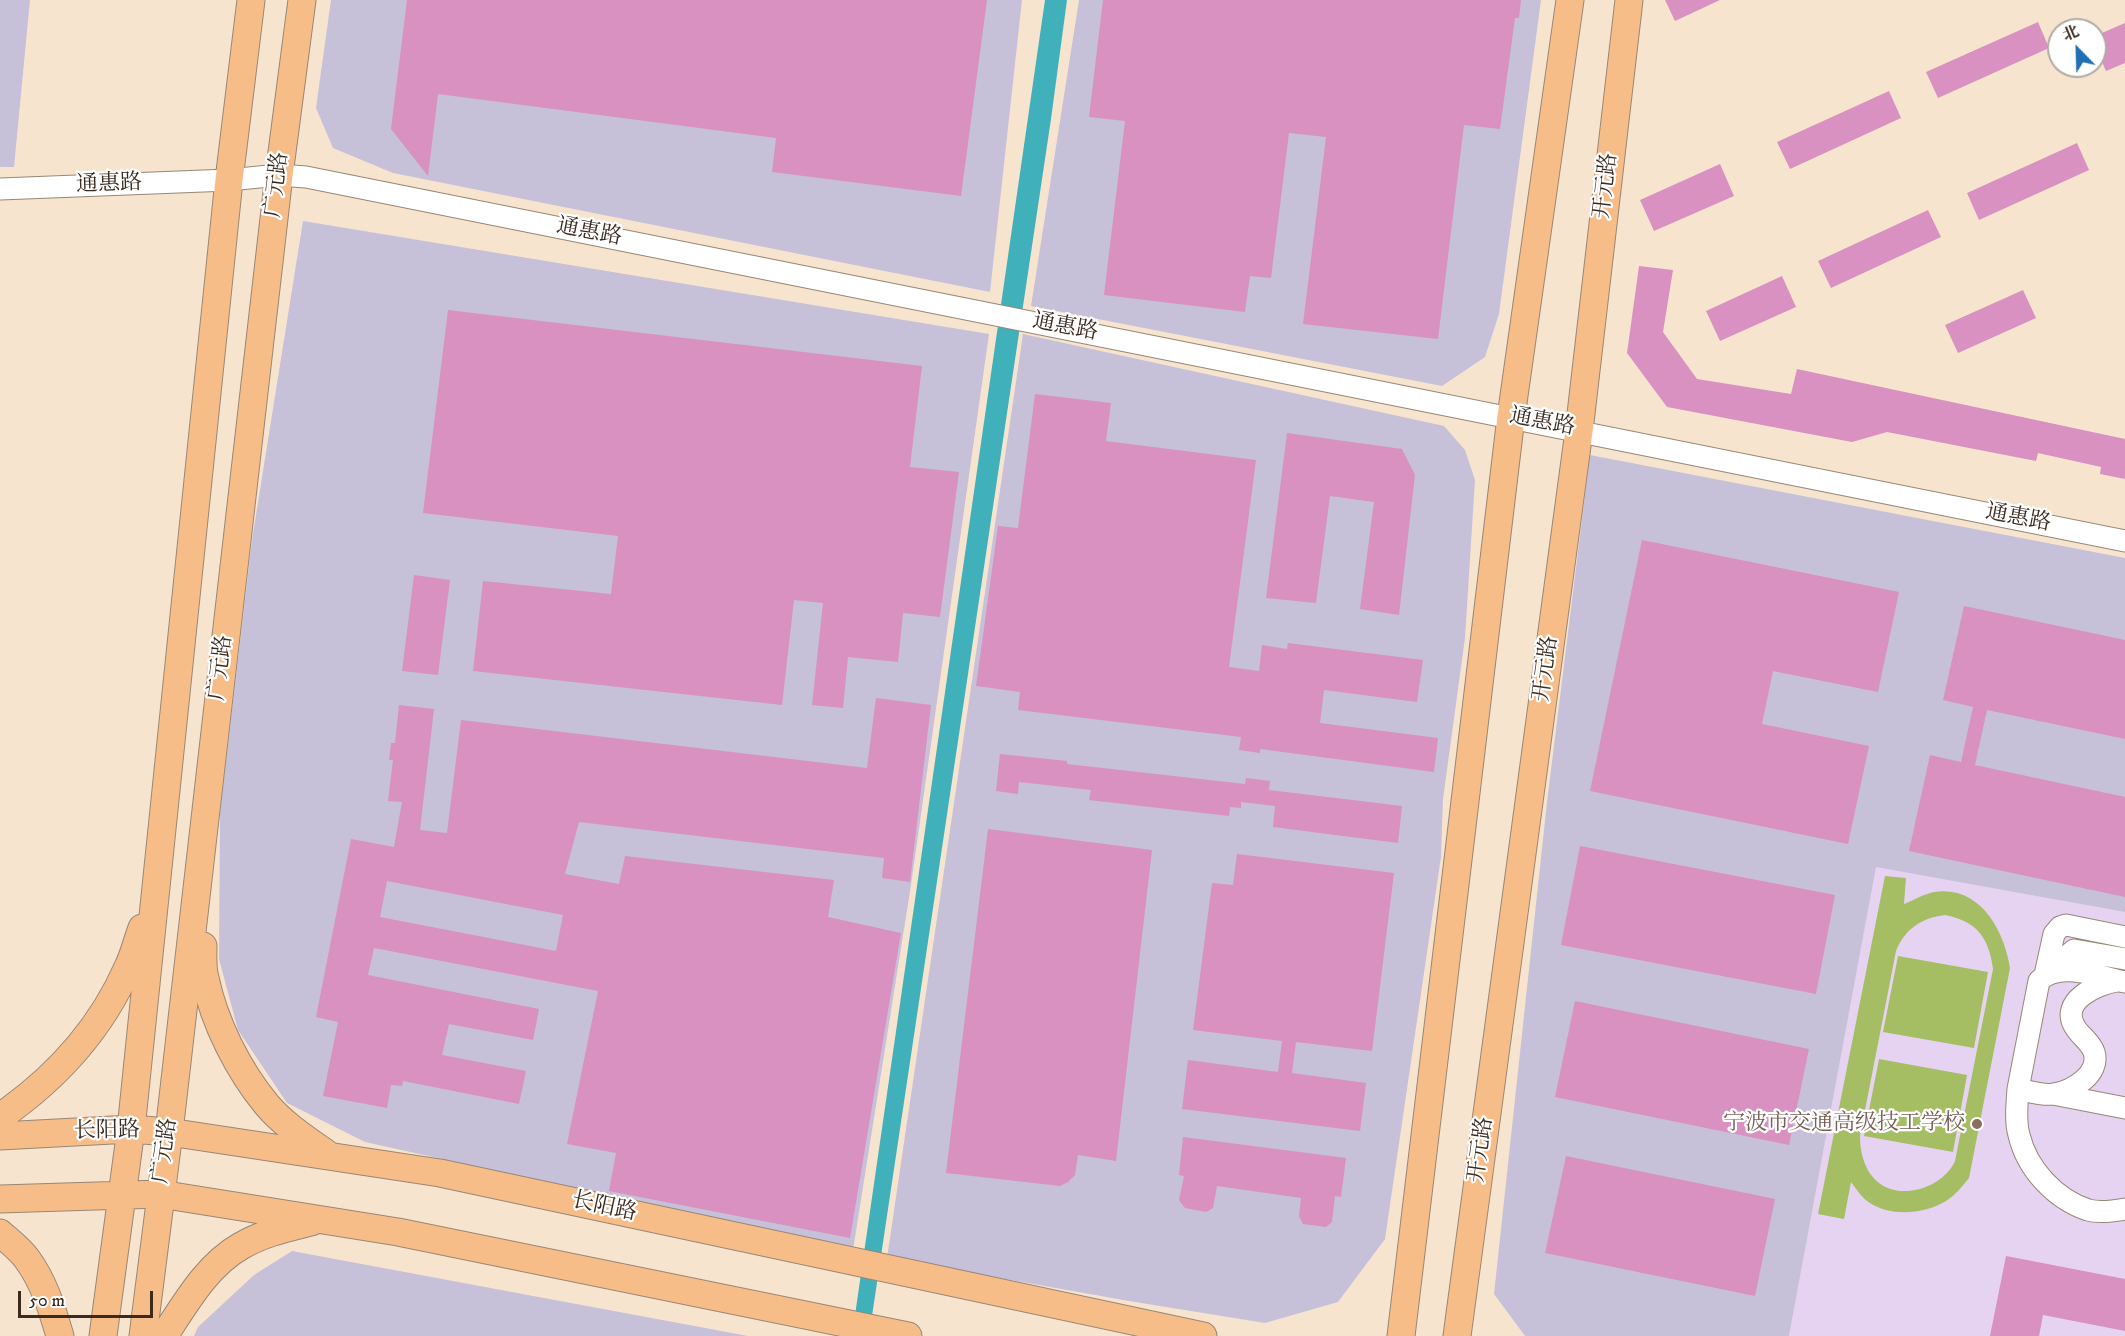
<!DOCTYPE html>
<html>
<head>
<meta charset="utf-8">
<style>
	body { margin:0 }
	#map { position:relative; width:2125px; height:1336px; overflow:hidden; background:#f7e4cf; font-family:"IM FELL DW Pica","Noto Serif SC",serif }
	canvas { display:block }
	.north { position:absolute; left:2047px; top:18px; width:60px; height:60px; box-sizing:border-box; background:#fff; border:2px solid #b1aaa5; border-radius:50%; rotate:337deg; font-size:16px; font-weight:700; line-height:24px; text-align:center; color:#3b2a1e }
	.north::after { content:''; display:block; margin:auto; width:21px; height:27px; background:#1f6fb2; clip-path:polygon(50% 0,100% 100%,50% 72%,0 100%) }
	.scale { position:absolute; left:18px; top:1291px; width:135px; height:27px; box-sizing:border-box; border:3px solid #3b2a1e; border-top:0; padding-left:8px; font-size:18px; line-height:21px; white-space:nowrap; color:#3b2a1e; -webkit-text-stroke:4px #fff; paint-order:stroke }
</style>
</head>
<body>
<div id="map">
<canvas width="2125" height="1336"></canvas>
<div class="north">北</div>
<div class="scale">50 m</div>
</div>
<script>
const context = document.querySelector('canvas').getContext('2d');
context.lineJoin = 'round';
function fill(path, color) {
  context.fillStyle = color;
  context.fill(path, 'evenodd');
}
function strokePath(path, color, width, dash) {
  context.strokeStyle = color;
  context.lineWidth = width;
  context.lineCap = dash ? 'butt' : 'round';
  context.setLineDash(dash || []);
  context.stroke(path);
}
function label(font, color, halo, rows, align = 'center') {
  context.font = font + ' "IM FELL DW Pica","Noto Serif SC",serif';
  context.lineWidth = 4.5;
  context.setLineDash([]);
  context.textBaseline = 'middle';
  context.strokeStyle = halo;
  context.fillStyle = color;
  for (const [text, x, y, turn = 0] of rows) {
    context.save();
    context.translate(x, y);
    context.rotate((+turn || 0) * Math.PI / 180);
    context.textAlign = isNaN(turn) ? turn : align;
    if (halo) context.strokeText(text, 0, 0);
    context.fillText(text, 0, 0);
    context.restore();
  }
}
const built = new Path2D(`
	M1876 866 2125 912V1336H1789Z`);
const industrial = new Path2D(`
	M0 0H30L14 167H0Z
	M331 0H1022L990 292 393 173 333 148 316 108Z
	M1079 0H1541L1499 314 1485 357 1442 386 1031 306Z
	M303 221 989 334 911 885 853 1250 365 1142 287 1103 238 1030 219 959 220 813 252 540Z
	M1023 334 1444 426 1465 450 1475 480 1465 638 1443 799 1441 857 1385 1239 1338 1302 1265 1323 1129 1301 887 1258Z
	M1590 455 2125 558V912L1876 867 1789 1336H1525L1494 1294 1547 802Z
	M292 1251 748 1336H194L198 1327 254 1275Z`);
const green = new Path2D(`
	M1885 876 1906 878 1904 904C1914 900 1924 894 1934 892 1980 885 2004 930 2010 968L1969 1178C1962 1187 1955 1195 1946 1201 1925 1214 1891 1217 1870 1203 1862 1198 1857 1190 1851 1182L1844 1219 1818 1214ZM1945 915C1976 921 1989 937 1993 969L1955 1161C1943 1187 1903 1201 1879 1183 1865 1172 1860 1153 1860 1136L1896 951C1905 929 1921 918 1945 915Z
	M1898 956 1988 972 1974 1048 1883 1032Z
	M1879 1059 1967 1075 1953 1152 1864 1136Z`);
const water = new Path2D(`
	M1045 0H1067L1051 119 869 1336H852Z`);
const building = new Path2D(`
	M407 0H987L961 196 772 172 776 138 438 94 428 176 391 129Z
	M1103 0H1521L1519 18H1515L1500 129 1464 125 1438 339 1303 324 1326 137 1289 133 1271 278 1250 276 1245 312 1104 295 1125 121 1089 117Z
	M1665 0H1720L1675 21Z
	M2038 22 2049 48 1938 98 1926 72Z
	M2125 23V63L2106 71 2095 46V36Z
	M1889 91 1901 118 1790 169 1777 142Z
	M2077 143 2089 170 1979 220 1967 193Z
	M1720 164 1734 196 1654 231 1640 200Z
	M1928 210 1941 237 1831 288 1818 261Z
	M1639 266 1673 270 1663 332 1697 379 1791 394 1797 369 2125 439V479L2100 474 2101 467 2038 453 2036 461 1887 432 1852 442 1667 407 1627 353Z
	M1782 276 1796 307 1720 341 1706 311Z
	M2023 290 2036 318 1958 353 1945 325Z
	M448 310 922 366 910 467 959 472 940 617 903 613 898 662 848 657 843 708 812 705 823 603 794 600 782 705 473 671 483 581 611 594 618 536 423 513Z
	M1035 394 1111 403 1106 441 1256 460 1229 667 1259 671 1262 645 1287 649 1288 643 1423 660 1417 702 1324 690 1320 723 1438 738 1434 772 1260 749V753L1239 750 1241 737 1018 710 1020 692 976 686 998 526 1018 528Z
	M1287 433 1402 449 1415 475 1399 615 1360 609 1374 502 1330 496 1316 603 1266 598Z
	M1642 540 1899 592 1878 692 1773 671 1762 724 1869 746 1848 844 1590 791Z
	M414 575 450 580 438 675 402 671Z
	M1964 606 2125 640V739L1987 710 1975 765 2125 797V897L1909 851 1930 755 1961 762 1973 707 1943 700Z
	M876 698 931 705 910 882 882 878 884 858 579 822 565 874 619 884 625 856 834 880 828 917 901 933 850 1238 609 1191 616 1153 567 1144 598 991 374 948 368 975 539 1009 533 1040 449 1024 442 1055 526 1071 519 1104 403 1081 402 1086 391 1085 387 1108 323 1096 338 1022 316 1017 351 839 394 847 402 802 388 801 393 760H389L391 743H395L399 705 434 709 420 830 447 833 461 720 867 768ZM387 881 563 915 556 951 380 917Z
	M1000 754 1067 761V764L1245 784 1246 778 1270 781 1269 790 1402 806 1398 843 1273 827 1275 806 1241 802V808L1230 807 1229 816 1089 800 1091 790 1019 782 1018 794 996 791Z
	M988 829 1152 850 1116 1161 1078 1155 1075 1175 1068 1182 1060 1186 946 1173Z
	M1580 846 1835 895 1816 994 1561 945Z
	M1237 854 1394 873 1372 1051 1296 1042 1292 1073 1366 1083 1360 1131 1182 1109 1188 1060 1278 1072 1282 1041 1193 1030 1212 883 1233 885Z
	M1575 1001 1809 1049 1789 1145 1555 1097Z
	M1183 1137 1346 1158 1341 1197 1335 1196 1332 1222 1326 1227 1303 1224 1299 1216 1301 1198 1217 1186 1213 1208 1206 1212 1185 1208 1179 1200 1184 1176 1179 1175Z
	M1566 1156 1775 1199 1755 1296 1545 1253Z
	M2006 1256 2125 1279V1331L2043 1315 2039 1336H1990Z`);
const minor = new Path2D(`
	M0 189 229 180 279 175 306 177 2125 541
	M2065 969 2067 956 2074 950 2125 959
	M2045 975 2054 934 2060 927 2066 925 2125 937
	M2125 982C2100 977 2059 960 2039 981L2018 1089C2017 1104 2015 1121 2019 1135 2027 1169 2055 1199 2088 1210 2099 1213 2114 1211 2125 1209
	M2018 1089C2028 1091 2043 1096 2054 1094 2072 1091 2101 1074 2094 1052 2090 1041 2080 1036 2075 1027 2059 1001 2097 984 2117 981
	M2053 1094 2125 1108`);
const major = new Path2D(`
	M203 946C203 956 202 968 205 978 214 1022 238 1070 267 1105 283 1124 306 1139 327 1154
	M0 1117C55 1079 101 1029 128 967 134 955 137 941 142 928
	M0 1136 131 1129 169 1132 440 1173 1203 1336
	M0 1199 160 1194 398 1232 908 1336
	M0 1233C9 1241 20 1249 27 1259 44 1282 52 1309 60 1336
	M103 1336 131 1129 229 180 251 0
	M143 1336 169 1132 279 175 302 0
	M164 1336C185 1304 207 1265 241 1246 263 1233 287 1228 311 1222
	M1401 1336 1511 417 1570 0
	M1457 1336 1579 431 1629 0`);
const markers = [
	[1977,1124,6,"#8d6e63"]
];
const streetNames = [
	["通惠路",109,185,-2],
	["广元路",278,185,-83],
	["开元路",1607,186,-83],
	["通惠路",589,233,11],
	["通惠路",1065,328,11],
	["通惠路",1542,423,11],
	["通惠路",2018,519,11],
	["广元路",222,668,-83],
	["开元路",1547,669,-82],
	["长阳路",107,1132,-1],
	["开元路",1482,1150,-82],
	["广元路",166,1151,-82],
	["长阳路",604,1208,12]
];
const educationNames = [
	["宁波市交通高级技工学校",1965,1124]
];
fill(built, '#e5d3f1');
fill(industrial, '#c7c0d9');
fill(green, '#a5be63');
fill(water, '#40b0ba');
fill(building, '#d891c0');
strokePath(minor, '#998776', 23);
strokePath(major, '#998776', 29);
strokePath(minor, '#fff', 21);
strokePath(major, '#f7bd88', 27);
for (const [x, y, r, color] of markers) {
  const dot = new Path2D();
  dot.arc(x, y, r, 0, 2 * Math.PI);
  context.fillStyle = color;
  context.fill(dot);
  strokePath(dot, '#fff', 2);
}
label('22px', '#3b2a1e', '#fff', streetNames);
label('22px', '#785e54', '#fff', educationNames, 'right');
</script>
</body>
</html>
